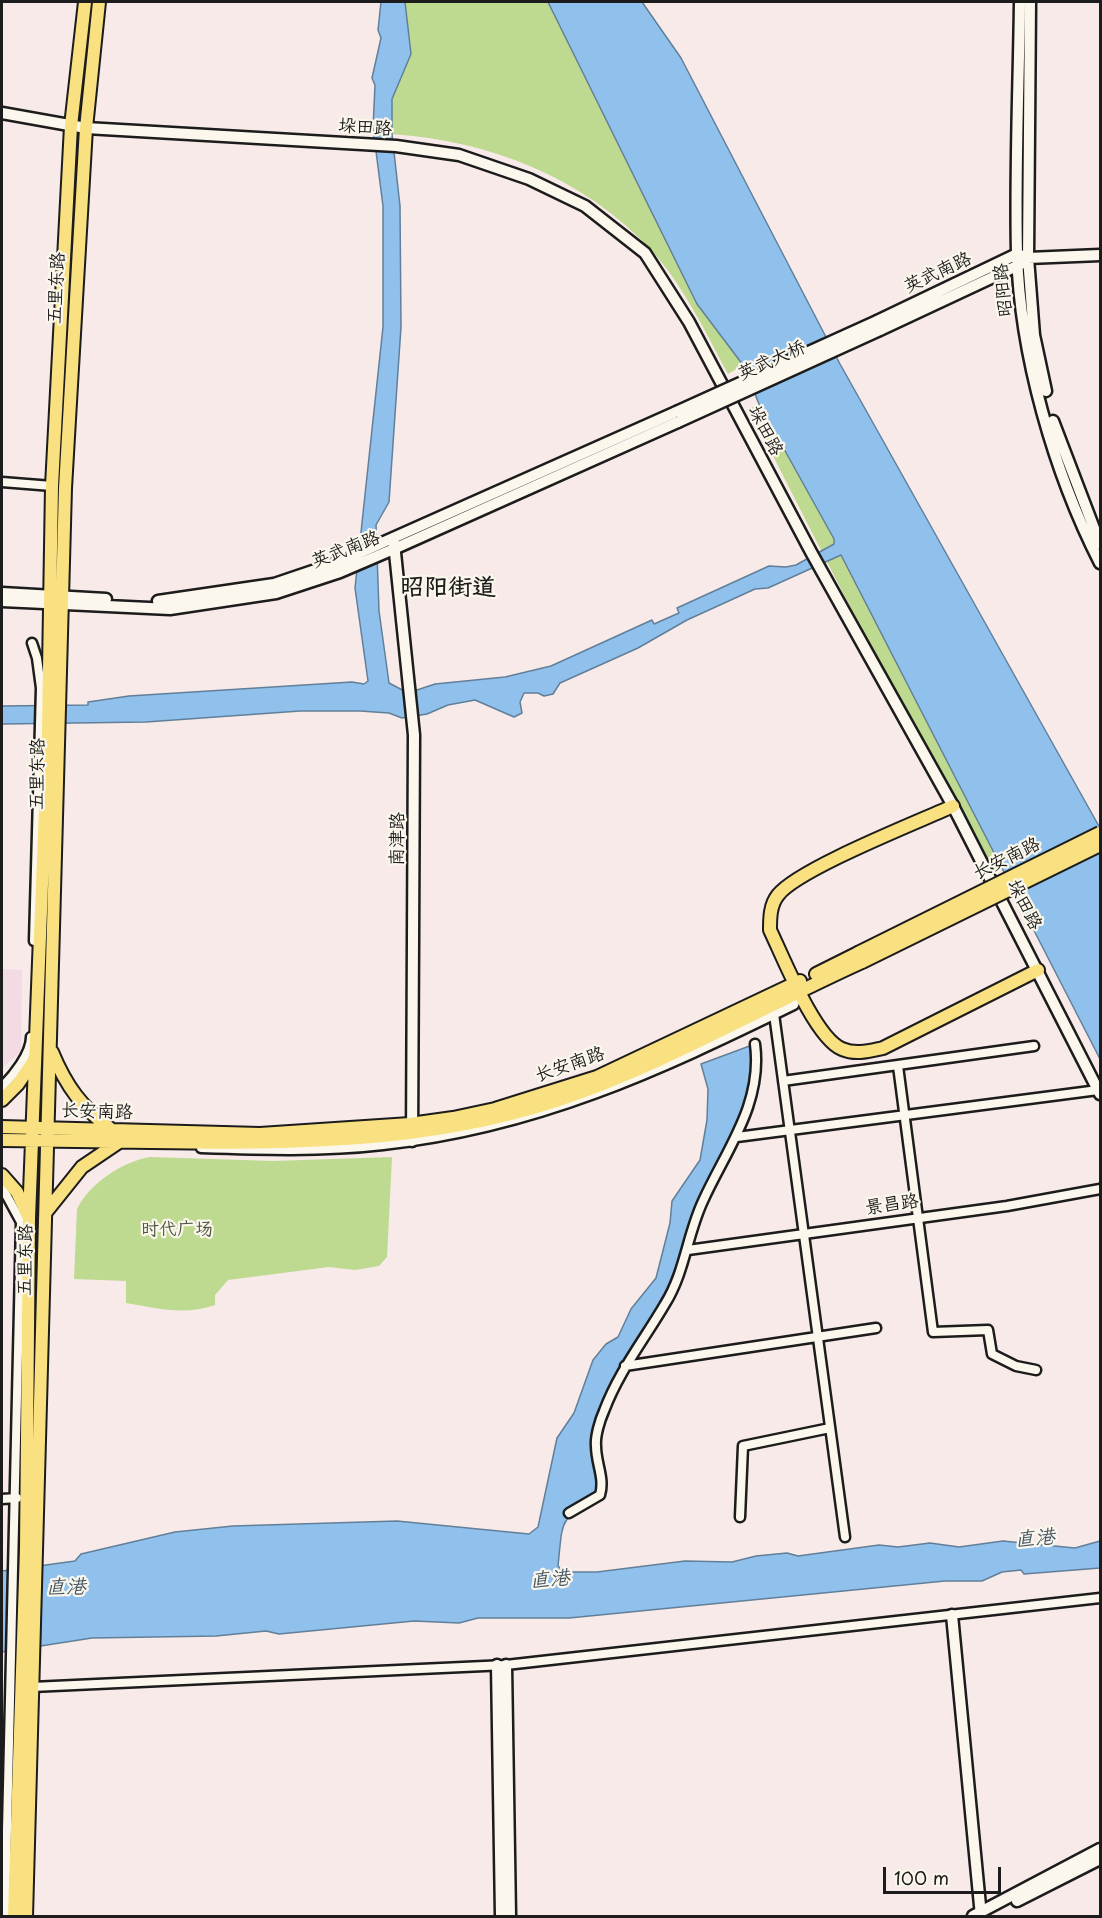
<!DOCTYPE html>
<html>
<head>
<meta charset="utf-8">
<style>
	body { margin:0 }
	#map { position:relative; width:1102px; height:1918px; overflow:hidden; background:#f7eae8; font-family:"Playpen Sans",sans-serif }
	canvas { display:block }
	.frame { position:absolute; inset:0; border:3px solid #1c1c1c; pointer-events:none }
	.scale { position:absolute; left:883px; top:1867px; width:118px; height:27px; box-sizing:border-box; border:3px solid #1c1c1c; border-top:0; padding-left:8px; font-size:18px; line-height:21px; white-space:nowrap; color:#1c1c1c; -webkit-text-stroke:4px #fbf7ec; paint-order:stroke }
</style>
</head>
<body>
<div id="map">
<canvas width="1102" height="1918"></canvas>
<div class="frame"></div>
<div class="scale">100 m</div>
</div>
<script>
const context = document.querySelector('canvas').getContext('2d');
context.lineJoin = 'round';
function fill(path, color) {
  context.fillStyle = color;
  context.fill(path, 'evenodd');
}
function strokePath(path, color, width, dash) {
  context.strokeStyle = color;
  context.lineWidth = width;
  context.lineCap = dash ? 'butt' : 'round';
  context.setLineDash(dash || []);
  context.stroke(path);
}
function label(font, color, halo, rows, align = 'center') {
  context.font = font + ' "Playpen Sans","LXGW WenKai TC",sans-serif';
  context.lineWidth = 4.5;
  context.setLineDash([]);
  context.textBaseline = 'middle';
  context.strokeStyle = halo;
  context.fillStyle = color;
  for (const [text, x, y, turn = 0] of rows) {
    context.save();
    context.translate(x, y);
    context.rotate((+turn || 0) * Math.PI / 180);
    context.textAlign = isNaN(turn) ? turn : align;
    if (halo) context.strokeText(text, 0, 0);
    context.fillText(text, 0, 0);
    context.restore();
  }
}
const built = new Path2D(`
	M2 969 22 970 21 1052 2 1068Z`);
const green = new Path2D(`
	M405 2H548L697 304 743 365 728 374C707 335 682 283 651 250 583 177 490 141 392 134V99L411 53Z
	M759 404 834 539 832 547 822 552 749 409Z
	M838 555 844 558 1003 868 989 875 826 560Z
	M150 1157 273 1161 392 1157 387 1257 379 1266 355 1270 329 1267 228 1280 215 1295V1305C184 1316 157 1308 126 1303V1281L74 1279 77 1209C90 1183 122 1162 150 1157Z`);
const water = new Path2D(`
	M381 2H405L411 54 392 99V134L400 206 401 327 389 502 376 525 379 611 389 683 408 693 435 684 505 677 551 666 652 620 654 624 679 613 677 608 769 566 786 567 796 565 834 544V539L759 404 743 365 697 304 548 2H642L681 58 840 364 1100 828V1059L841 555 768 588 755 589 687 620 638 648 560 683 553 694 544 696 538 693H524L520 702 522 713 514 717 475 700 448 705 427 714 402 718 389 713 360 711H300L146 722 2 724V706L88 705V702L129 696 352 682 364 684 368 681 355 588 383 327V206L373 128 375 85 372 78 381 38 378 30Z
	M755 1044 758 1065 746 1116 703 1201 683 1268 627 1361 595 1445 600 1495C558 1520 563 1519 558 1566L564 1572H597L685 1561 732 1562 756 1556 787 1553 798 1556 879 1545 898 1547 930 1543 959 1547 1003 1541 1075 1548 1100 1541V1568L1024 1574 1021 1570 1002 1572 982 1581H945L569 1618H478L459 1623 414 1621 279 1634 266 1631 216 1636 92 1638 2 1652V1571L75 1561 81 1554 175 1532 233 1526 397 1521 529 1534 538 1527 557 1438 574 1413 593 1360 606 1344 618 1337 631 1309 656 1278 670 1223 672 1201 700 1160 707 1120 708 1089 701 1064Z`);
const street = new Path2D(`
	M2 482 52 486
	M32 643 37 658 41 688 34 941
	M774 1014 845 1537
	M898 1066 933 1332 988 1330 992 1354 1016 1366 1036 1370
	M783 1081 1034 1046
	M2 1087C13 1076 31 1054 31 1037
	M737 1137 1098 1090
	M201 1148C261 1150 323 1152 383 1145 537 1128 657 1072 794 1005L799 992
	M2 1187 21 1222 5 1916
	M688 1250 1007 1206 1100 1189
	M625 1366 876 1328
	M2 1499 17 1498
	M569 1513 600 1495C605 1478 596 1464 596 1446 595 1436 600 1420 604 1411 619 1371 644 1340 665 1304 685 1272 687 1235 703 1201 726 1150 763 1104 755 1044
	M740 1517 743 1446 830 1428
	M32 1687 506 1665 1100 1598`);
const secondary = new Path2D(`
	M1020 2C1019 85 1015 169 1017 253 1020 355 1054 473 1100 563
	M1030 2 1028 258 1034 335 1046 391
	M2 113 86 128 396 146 459 155 529 179 585 206 645 253 689 322 811 552 953 806 1100 1094
	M877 321 1017 254 1028 258 1100 255
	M880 330 1021 264
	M1053 421 1100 544
	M394 543 414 735 412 1141
	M2 593 106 599
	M2 601 170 609 276 593 340 572 396 548 678 422
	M158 601 274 584 339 562 676 412
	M952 1615 981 1916
	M497 1665 501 1916
	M506 1665 510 1916
	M1017 1901 1100 1859
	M973 1916 1100 1849`);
const primary = new Path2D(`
	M953 806C918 822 798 869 778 895 770 905 770 918 770 930 783 957 815 1038 842 1049 856 1055 869 1051 883 1048L1038 970
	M816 974 858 953
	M52 1052C66 1086 82 1108 112 1130
	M2 1100 18 1084 35 1059
	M2 1127 260 1134 410 1124 453 1118 495 1109 597 1077 800 981
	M2 1140C51 1141 101 1141 151 1142 289 1144 424 1144 556 1101 662 1066 760 1008 862 962
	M2 1175 17 1192 28 1216
	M46 1212 82 1167 119 1142
	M14 1916 26 1549 29 1218 48 731 52 486 71 126 85 2
	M26 1916 65 488 86 128 99 2`);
const secondaryBridge = new Path2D(`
	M676 412 877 321
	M678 422 880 330`);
const primaryBridge = new Path2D(`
	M858 953 1100 833
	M862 962 1100 845`);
const streetNames = [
	["垛田路",365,128,4],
	["英武南路",938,273,-25],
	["五里东路",57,288,-87],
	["昭阳路",1004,290,-96],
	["英武大桥",772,361,-24],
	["垛田路",765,431,62],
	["英武南路",346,550,-21],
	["五里东路",38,774,-89],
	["南津路",398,839,-89],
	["长安南路",1007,859,-26],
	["垛田路",1024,905,63],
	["长安南路",570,1065,-19],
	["长安南路",97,1112,2],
	["景昌路",892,1205,-8],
	["五里东路",26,1260,-89]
];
const parkNames = [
	["时代广场",177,1230]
];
const waterNames = [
	["直港",1035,1539,-5],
	["直港",550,1580,-5],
	["直港",66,1588,-1]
];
const districtNames = [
	["昭阳街道",448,588]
];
fill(built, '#f2dbe3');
fill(green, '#bed990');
fill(water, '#90c1ec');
strokePath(water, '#627f99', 1.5);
strokePath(street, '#1c1c1c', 13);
strokePath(secondary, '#1c1c1c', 15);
strokePath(primary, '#1c1c1c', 16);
strokePath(street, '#fbf7ec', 8);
strokePath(secondary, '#fbf7ec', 10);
strokePath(primary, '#f9e181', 12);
strokePath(secondaryBridge, '#1c1c1c', 15, []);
strokePath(primaryBridge, '#1c1c1c', 16, []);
strokePath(secondaryBridge, '#fbf7ec', 10);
strokePath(primaryBridge, '#f9e181', 12);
label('18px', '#1c1c1c', '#fbf7ec', streetNames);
label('18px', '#4d553f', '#fbf7ec', parkNames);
label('italic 20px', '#455665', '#fbf7ec', waterNames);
label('bold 24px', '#1c1c1c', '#fbf7ec', districtNames);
</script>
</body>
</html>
